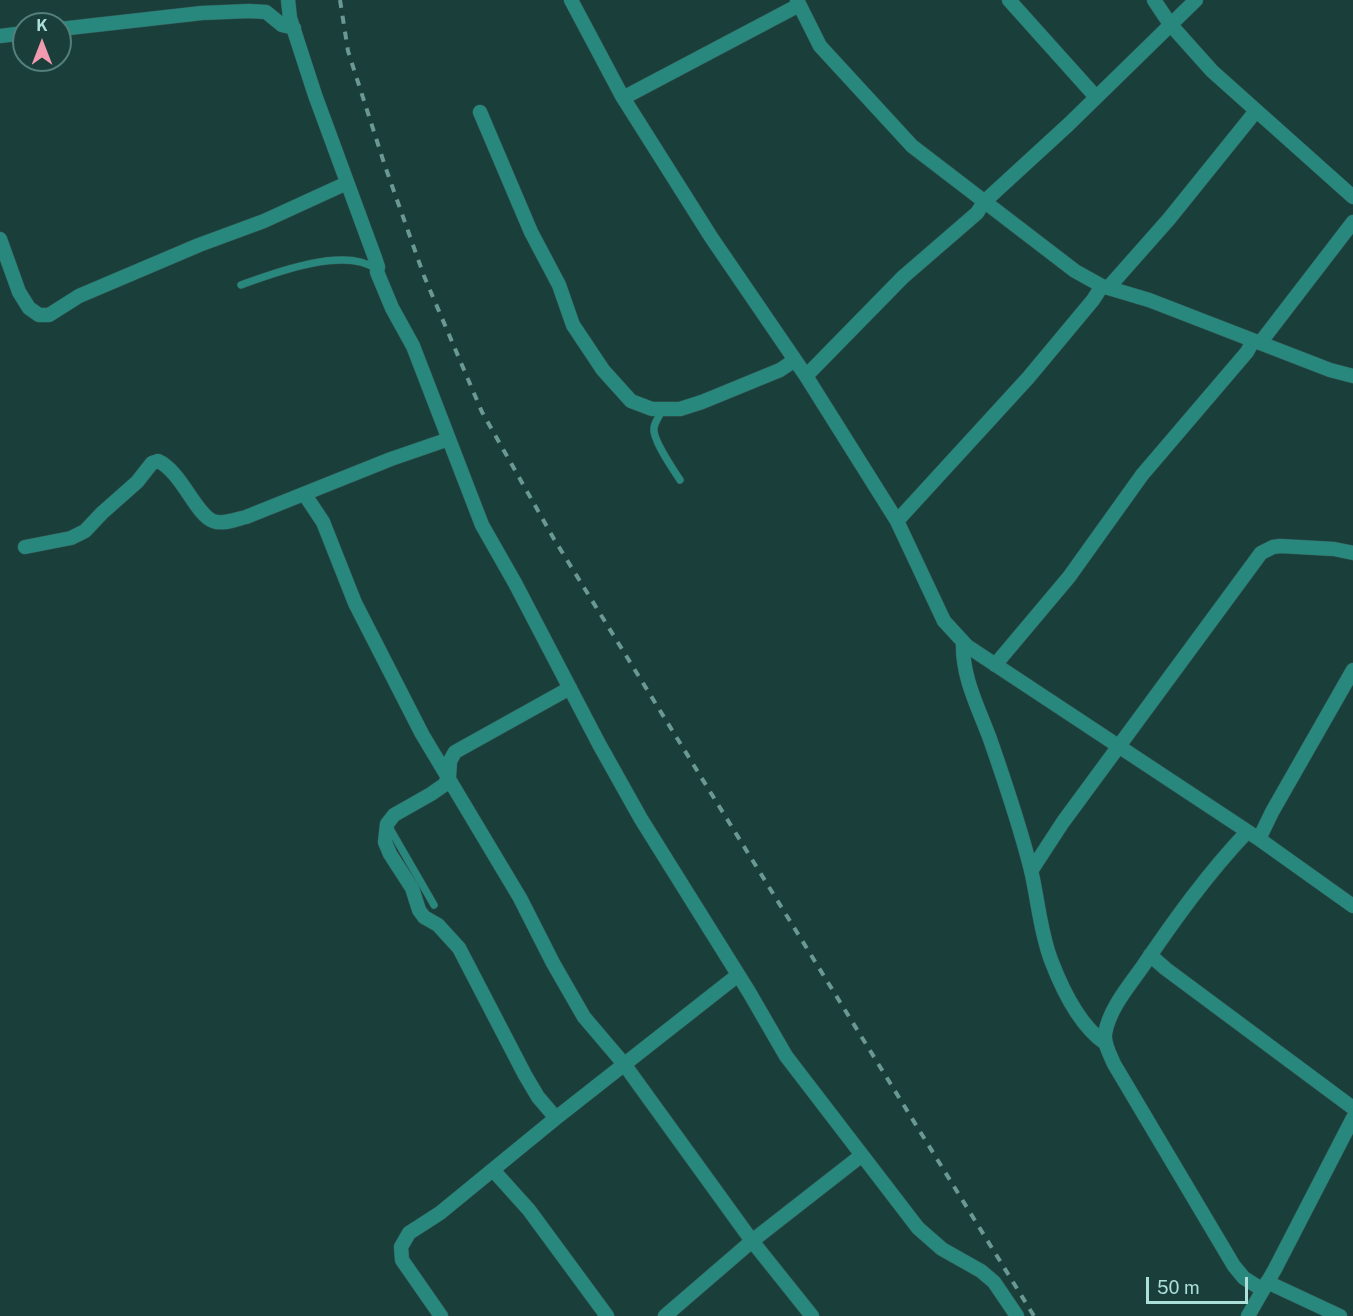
<!DOCTYPE html>
<html>
<head>
<meta charset="utf-8">
<style>
	body { margin:0 }
	#map { position:relative; width:1353px; height:1316px; overflow:hidden; background:#1a3f3b; font-family:"Public Sans",sans-serif }
	canvas { display:block }
	.north { position:absolute; left:12px; top:12px; width:60px; height:60px; box-sizing:border-box; background:#1a3f3b; border:2px solid #547f7a; border-radius:50%; rotate:0deg; font-size:16px; font-weight:700; line-height:24px; text-align:center; color:#ace0d8 }
	.north::after { content:''; display:block; margin:auto; width:21px; height:27px; background:#f29aaf; clip-path:polygon(50% 0,100% 100%,50% 72%,0 100%) }
	.scale { position:absolute; left:1146px; top:1277px; width:102px; height:27px; box-sizing:border-box; border:3px solid #ace0d8; border-top:0; padding-left:8px; font-size:18px; line-height:21px; white-space:nowrap; color:#ace0d8; -webkit-text-stroke:4px #1a3f3b; paint-order:stroke }
</style>
</head>
<body>
<div id="map">
<canvas width="1353" height="1316"></canvas>
<div class="north">K</div>
<div class="scale">50 m</div>
</div>
<script>
const context = document.querySelector('canvas').getContext('2d');
context.lineJoin = 'round';
function strokePath(path, color, width, dash) {
  context.strokeStyle = color;
  context.lineWidth = width;
  context.lineCap = dash ? 'butt' : 'round';
  context.setLineDash(dash || []);
  context.stroke(path);
}
const lane = new Path2D(`
	M241 285C274 273 345 246 376 269
	M662 410C660 416 655 421 654 428 652 439 673 469 680 480
	M389 827 434 905`);
const street = new Path2D(`
	M288 0 290 18 315 95 375 258 378 267 377 272 392 308 413 346 482 525 515 583 599 744 641 819 749 992 786 1056 918 1228 942 1249 981 1271 994 1282 1017 1316
	M571 0 622 96 711 237 806 376 897 521 944 621 967 646 1259 839 1353 906
	M797 0 820 46 912 146 1075 271 1102 286 1149 300 1330 370 1353 376
	M1009 0 1096 97
	M1154 0 1170 24 1212 71 1353 197
	M60 29 202 13 249 11 266 12 282 25 294 28
	M0 36 24 33
	M623 98 799 5
	M480 112 531 232 559 285 573 325 603 370 631 401 652 409H680L702 402 780 370 795 360
	M0 239 19 292 29 308 39 315H49L79 296 199 245 264 221 347 183
	M1108 288 1169 219 1256 111
	M1260 343 1353 222
	M806 376 903 277 977 213 984 202 1069 124 1196 0
	M305 495 323 522 355 603 422 734 520 898 553 963 584 1017 624 1064 752 1241 812 1316
	M897 521 1028 378 1093 300 1102 286
	M25 547 71 538 85 531 102 513 137 482 152 463 158 461C181 471 196 515 213 521 223 525 237 519 246 517L391 459 449 439
	M963 643C962 677 978 707 990 739 1005 782 1020 826 1031 870 1038 900 1040 931 1051 960 1062 989 1079 1025 1105 1043
	M995 665 1069 577 1142 475 1247 352 1253 341
	M1247 832C1208 873 1175 919 1143 966 1129 986 1109 1009 1105 1034 1104 1045 1110 1054 1114 1064L1234 1266 1244 1278 1263 1290
	M1259 839 1272 812 1353 670
	M1031 871 1063 822 1261 553 1273 547 1280 546 1334 549 1353 553
	M1150 955 1166 969 1353 1108
	M556 1118 538 1097 525 1075 459 948 438 925 424 917 419 910 412 888 390 854 385 842 387 824 394 815 431 794 444 785 449 777 450 761 455 752 570 688
	M493 1170 529 1210 607 1316
	M1267 1282 1340 1316
	M441 1316 402 1260 401 1247 409 1233 440 1213 556 1118 738 975
	M665 1316 752 1241 862 1155
	M1248 1316 1275 1269 1353 1118`);
const rail = new Path2D(`
	M340 0 348 51 385 166 424 276 482 412 554 539 1034 1316`);
strokePath(lane, '#345e59', 8);
strokePath(street, '#345e59', 15);
strokePath(lane, '#29887e', 7);
strokePath(street, '#29887e', 14);
strokePath(rail, '#6a9892', 4, [8, 8]);
</script>
</body>
</html>
